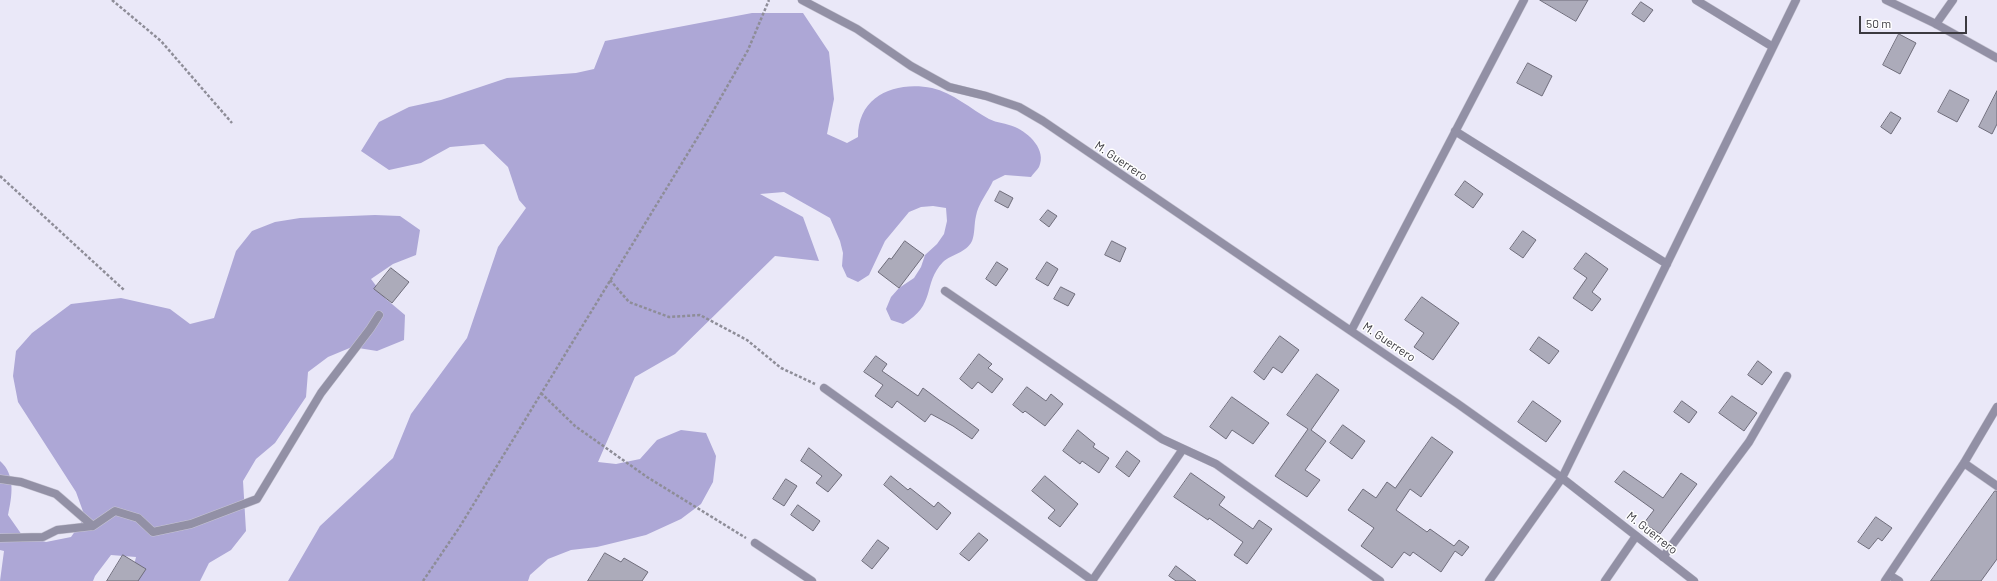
<!DOCTYPE html>
<html>
<head>
<meta charset="utf-8">
<style>
	body { margin:0 }
	#map { position:relative; width:1997px; height:581px; overflow:hidden; background:#eae8f8; font-family:Barlow,sans-serif }
	canvas { display:block }
	.scale { position:absolute; left:1859px; top:16px; width:108px; height:18px; box-sizing:border-box; border:2px solid #3b3a40; border-top:0; padding-left:5px; font-size:12px; line-height:14px; white-space:nowrap; color:#3b3a40; -webkit-text-stroke:3px #fff; paint-order:stroke }
</style>
</head>
<body>
<div id="map">
<canvas width="1997" height="581"></canvas>
<div class="scale">50 m</div>
</div>
<script>
const context = document.querySelector('canvas').getContext('2d');
context.lineJoin = 'round';
function fill(path, color) {
  context.fillStyle = color;
  context.fill(path, 'evenodd');
}
function strokePath(path, color, width, dash) {
  context.strokeStyle = color;
  context.lineWidth = width;
  context.lineCap = dash ? 'butt' : 'round';
  context.setLineDash(dash || []);
  context.stroke(path);
}
function label(font, color, halo, rows, align = 'center') {
  context.font = font + ' Barlow,sans-serif';
  context.lineWidth = 3;
  context.setLineDash([]);
  context.textBaseline = 'middle';
  context.strokeStyle = halo;
  context.fillStyle = color;
  for (const [text, x, y, turn = 0] of rows) {
    context.save();
    context.translate(x, y);
    context.rotate((+turn || 0) * Math.PI / 180);
    context.textAlign = isNaN(turn) ? turn : align;
    if (halo) context.strokeText(text, 0, 0);
    context.fillText(text, 0, 0);
    context.restore();
  }
}
const forest = new Path2D(`
	M752 13H803L829 52 834 99 827 134 847 143 858 137C858 95 896 81 932 88 953 93 971 109 989 119 997 123 1006 123 1015 127 1029 133 1047 150 1039 167 1037 170 1033 174 1031 177L1005 175 993 181C988 192 978 204 976 216 974 224 975 234 972 241 966 253 952 254 943 262 922 284 937 305 903 324L891 320 886 309 891 297 899 288 914 278 921 267 925 255 937 244 944 234 947 221 946 208 933 206 921 207 909 212 885 241 869 275 858 282 847 277 842 266 843 253 840 241 830 218 784 192 760 194 803 217 819 261 775 256 675 354 635 377 598 462 616 464 640 459 657 440 681 430 706 433 716 456 713 482 701 504 681 519 646 535 597 547 571 550 548 559 530 575 528 581H288L320 526 393 458 411 414 467 338 498 247 526 208 519 200 508 167 484 144 450 147 421 163 389 170 361 151 379 122 409 107 441 100 507 78 576 73 594 69 605 41Z
	M375 215 400 216 420 230 416 255 393 264 371 279 386 299 405 315 404 340 377 351 352 347 328 357 308 372 306 397 275 443 256 459 243 481 246 531 231 550 209 563 200 581H130L136 557 111 555 95 576 93 581H0L4 551 0 550V461C16 475 12 496 8 515L22 535 46 542 71 537 85 517 76 492 18 402 13 376 16 351 32 333 71 304 121 298 170 309 190 324 214 318 236 251 252 231 275 222 300 218Z`);
const building = new Path2D(`
	M1540 0H1588L1576 21Z
	M1641 2 1653 10 1644 22 1632 14Z
	M1899 34 1916 43 1900 74 1883 65Z
	M1528 63 1552 76 1542 96 1517 83Z
	M1950 90 1969 100 1957 122 1938 112Z
	M1997 91V124L1992 134 1979 127Z
	M1891 112 1901 118 1891 134 1881 127Z
	M1465 181 1483 194 1473 208 1455 195Z
	M1000 191 1013 198 1008 208 995 201Z
	M1048 210 1057 216 1049 227 1040 220Z
	M1523 231 1536 240 1523 258 1510 249Z
	M905 241 924 255 899 288 878 272 889 258 891 259Z
	M1112 241 1126 248 1120 262 1105 255Z
	M1586 253 1608 269 1592 292 1601 299 1592 311 1573 298 1587 278 1574 269Z
	M997 262 1008 269 996 286 986 279Z
	M1047 262 1058 269 1048 286 1036 279Z
	M391 268 409 282 392 303 374 289Z
	M1061 287 1075 294 1068 306 1054 299Z
	M1422 297 1459 323 1433 360 1414 347 1424 333 1405 320Z
	M1280 336 1299 350 1282 373 1273 367 1264 380 1254 372Z
	M1539 337 1559 351 1549 364 1530 350Z
	M979 354 992 364 988 368 1003 379 992 393 978 382 972 389 960 379Z
	M876 356 887 364 882 371 918 396 923 388 979 430 972 439 953 426 931 414 925 422 897 401 892 408 875 396 883 385 864 372Z
	M1758 361 1772 372 1762 385 1748 375Z
	M1317 374 1339 390 1311 430 1326 441 1305 470 1320 480 1307 497 1275 476 1308 429 1287 415Z
	M1027 387 1046 401 1051 394 1063 404 1045 426 1025 411 1023 413 1013 405Z
	M1732 396 1757 413 1744 431 1719 413Z
	M1232 397 1269 423 1253 444 1232 430 1226 439 1210 427Z
	M1533 401 1561 421 1546 442 1518 422Z
	M1682 401 1697 412 1689 423 1674 412Z
	M1343 425 1365 441 1352 459 1330 443Z
	M1078 430 1095 444 1093 447 1109 458 1099 473 1082 461 1080 464 1063 451Z
	M1432 437 1453 452 1421 497 1410 489 1396 510 1427 532 1430 529 1454 546 1459 540 1469 547 1462 556 1455 551 1441 572 1413 552 1410 556 1404 552 1392 568 1361 546 1374 528 1348 510 1363 489 1376 498 1387 482 1395 488Z
	M809 448 842 475 828 492 816 483 822 476 801 461Z
	M1127 451 1140 461 1129 477 1116 467Z
	M1624 471 1663 498 1681 473 1697 484 1660 534 1644 523 1654 510 1615 482Z
	M1191 473 1225 497 1219 505 1253 529 1259 520 1272 529 1247 564 1234 555 1243 542 1209 518 1208 520 1174 497Z
	M891 476 908 490 910 488 934 507 938 502 951 513 937 530 884 485Z
	M1045 476 1078 504 1060 527 1048 518 1055 510 1032 491Z
	M786 479 797 486 784 506 773 499Z
	M1995 491H1997V559L1981 581H1931Z
	M798 505 820 521 813 531 791 515Z
	M1876 517 1892 528 1882 541 1878 538 1869 549 1858 542Z
	M979 533 988 540 969 561 960 554Z
	M878 540 889 548 872 569 862 561Z
	M605 553 621 562 624 558 648 572 642 581H588Z
	M123 555 146 569 138 581H107Z
	M1176 566 1196 581H1176L1169 576Z`);
const path = new Path2D(`
	M112 0 161 41 232 123
	M0 176 124 290
	M610 280 629 302 669 317 700 315 747 340 781 368 815 384
	M541 393 575 426 647 477 746 538
	M423 581 459 528 704 127 748 50 769 0`);
const service = new Path2D(`
	M1936 24 1953 0
	M0 479 21 482 56 494 93 526
	M0 538 43 537 57 530 93 526 115 511 138 518 153 532 191 524 257 499 321 393 370 329 379 315
	M1663 557 1749 442 1787 376
	M1605 581 1636 536`);
const minor = new Path2D(`
	M802 0 857 29 911 66 949 87 986 96 1019 107 1043 121 1458 404 1562 478 1694 581
	M1696 0 1773 47
	M1886 0 1936 24 1997 58
	M1455 131 1667 264
	M945 291 1162 439 1216 464 1380 581
	M1351 331 1524 0
	M824 388 1093 581
	M1964 463 1997 486
	M755 543 812 581
	M1889 575 1899 581
	M1092 581 1183 449
	M1489 581 1562 478 1796 0
	M1885 581 1964 463 1997 407`);
const streetNames = [
	["M. Guerrero",1121,161,34],
	["M. Guerrero",1389,342,34],
	["M. Guerrero",1652,533,38]
];
fill(forest, '#ada7d6');
fill(building, '#acabba');
strokePath(building, '#6f6d7b', 1);
strokePath(service, '#c7c5d3', 9);
strokePath(minor, '#c7c5d3', 9);
strokePath(path, '#8e8d98', 2.5, [3, 2]);
strokePath(service, '#9290a5', 8);
strokePath(minor, '#9290a5', 8);
label('12px', '#3b3a40', '#fff', streetNames);
</script>
</body>
</html>
